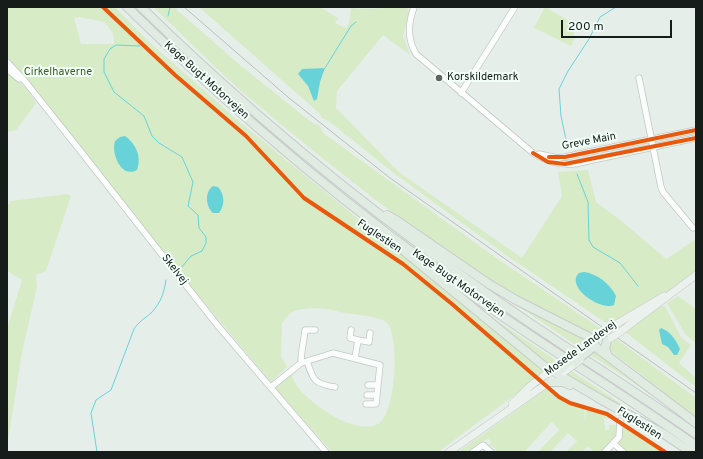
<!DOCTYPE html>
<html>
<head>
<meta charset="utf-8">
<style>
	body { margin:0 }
	#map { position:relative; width:703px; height:459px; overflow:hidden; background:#e6eeea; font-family:Overpass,sans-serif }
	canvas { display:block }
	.frame { position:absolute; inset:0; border:8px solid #161c19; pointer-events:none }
	.scale { position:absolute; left:561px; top:20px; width:111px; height:18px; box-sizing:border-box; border:2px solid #161c19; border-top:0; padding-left:5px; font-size:12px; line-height:14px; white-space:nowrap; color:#161c19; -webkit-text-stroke:3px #f2fff8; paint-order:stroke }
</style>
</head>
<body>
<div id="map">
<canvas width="703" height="459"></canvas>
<div class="frame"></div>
<div class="scale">200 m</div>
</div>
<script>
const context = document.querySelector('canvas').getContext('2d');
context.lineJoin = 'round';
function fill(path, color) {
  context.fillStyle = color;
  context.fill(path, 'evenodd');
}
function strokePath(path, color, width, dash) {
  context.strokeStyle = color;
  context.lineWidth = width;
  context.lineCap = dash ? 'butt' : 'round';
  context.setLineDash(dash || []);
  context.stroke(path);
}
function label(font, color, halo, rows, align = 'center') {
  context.font = font + ' Overpass,sans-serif';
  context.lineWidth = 4;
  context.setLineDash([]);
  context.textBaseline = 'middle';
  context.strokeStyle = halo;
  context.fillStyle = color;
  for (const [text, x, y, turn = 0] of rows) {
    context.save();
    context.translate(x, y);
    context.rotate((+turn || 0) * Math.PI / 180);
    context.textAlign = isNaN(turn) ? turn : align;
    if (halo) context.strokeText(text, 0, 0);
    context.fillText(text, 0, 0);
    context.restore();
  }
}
const green = new Path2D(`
	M7 7H115L147 40 242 124 546 372 438 452H332L274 387 290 372C293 378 296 386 301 391 316 407 355 435 378 424 396 415 400 336 387 323 378 315 352 315 340 312 325 308 306 306 292 312 288 314 285 320 282 323L281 357 287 367 271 382 186 281 23 75 7 58ZM79 17 104 22 113 33 114 44H81L74 18Z
	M153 7H176L177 10 240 65 311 122 320 126 323 133 495 257 601 329C588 338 578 326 564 320 511 298 463 264 417 231 356 186 298 139 240 90 210 63 182 34 153 7Z
	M199 7H320L338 18 335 23 346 28 349 24 351 8C370 10 388 7 407 7L409 12 403 36 410 55 383 35 337 91 336 108 400 173 522 258 562 196 558 172 588 170 596 202 624 223 666 259 696 239V270L671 290 609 325 506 255 395 174 330 122 322 118 319 113Z
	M545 7 571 22 575 37 571 46 534 28Z
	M7 71 26 88 36 103 16 130 7 132Z
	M68 194 71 196 46 271 36 275 37 287 22 352 7 447V329L22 280 7 271V206L11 201Z
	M490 287 589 340 580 348Z
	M678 296 696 309V343L685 334 667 303Z
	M466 300 554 359 556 364 550 369Z
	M660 306H665L681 337 691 345 679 363 696 378V387L624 331Z
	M615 338 696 398V419C667 396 639 372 609 350L607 346Z
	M597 350 673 409 591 355Z
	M570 370 652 424 568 378 566 373Z
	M546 389 570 404 584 408 585 424 586 409 615 419 604 418 605 430H609V425H617C617 440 612 442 602 452H594L588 446 582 452H566L577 441 568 433 550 452H538L559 430 552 422 524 452H498L491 445 488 447 491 443 488 438 470 452H458Z
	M623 424 664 452H626L617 443 620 425Z`);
const water = new Path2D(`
	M325 68 320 82 317 99 314 101 308 86 298 74 302 69Z
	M125 136C136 144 142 157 137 170 121 179 111 153 115 141L120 137Z
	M213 186 218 187C225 195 225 205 219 213H213C206 207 204 192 213 186Z
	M584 272C598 274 610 284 616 296L614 305C599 311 565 286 579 273Z
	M661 328C670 331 676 340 680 349L677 355H674L668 347 662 344 659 330Z`);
const stream = new Path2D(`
	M168 16 170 7
	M140 46 116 45 110 49 104 59V72L114 92 144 116 152 136 159 143 182 157 193 182 188 206 198 215 199 228 206 237V243L202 251 191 256 181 268
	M325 68 351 26 356 22
	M568 149 561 116 559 89 568 71 589 39 600 17 616 7
	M577 174 588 202 589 240 593 247 620 263 638 286
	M97 452 91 413 96 400 111 390 134 329C139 321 146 318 152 312 161 302 164 293 166 280`);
const minor = new Path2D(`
	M414 7C408 24 407 38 416 54L533 153C547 161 557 165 574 164L696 138
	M7 62 24 80 82 153 218 326 326 452
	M7 69 19 79
	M639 78 661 187 663 192 693 228
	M461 93 515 7
	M539 154 557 158 565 157 696 130
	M351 330 350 338 358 340
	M355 358 358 340 369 342 370 333
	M307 361C313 380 314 384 335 387
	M301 363C301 351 304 341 305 330H315
	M368 385H378
	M271 387 301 363 333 353 380 365 376 404H366
	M367 395H377
	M613 443 623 452
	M473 452 483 445 491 452
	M605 452 619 437 620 421`);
const major = new Path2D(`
	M613 326 664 296
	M620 332 696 275
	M583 348 605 332
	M512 404 529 387 554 368
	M449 452 552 380`);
const highway = new Path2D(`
	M127 7C237 115 356 215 483 303 553 352 626 396 696 446
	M141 7C243 107 354 199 471 282 544 335 622 382 696 434
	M387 215 396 220 489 284 516 300 589 337 597 348 696 423
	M404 251 544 366 602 400
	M607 354 605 348 607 341
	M549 382H563L570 385
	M598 398 664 434 691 452`);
const rail = new Path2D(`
	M184 7 289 98 390 178 696 393`);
const majorBridge = new Path2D(`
	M605 332 613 326
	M611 338 620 332
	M558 366 569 358
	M564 372 580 360`);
const highwayBridge = new Path2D(`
	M576 363 577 360 592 348
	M561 369 582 351 583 348`);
const cycleway = new Path2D(`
	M103 7 175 75 246 136 304 198 403 264 452 304 559 397 570 403 607 414 665 452
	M533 153 548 162 565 164 696 138
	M549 157H565L696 130`);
const markers = [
	[439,78,4,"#5f6662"]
];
const parkNames = [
	["Cirkelhaverne",58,73]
];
const poiNames = [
	["Korskildemark",447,78]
];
const streetNames = [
	["Køge Bugt Motorvejen",206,81,42],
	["Greve Main",589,142,-11],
	["Fuglestien",379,237,34],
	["Skelvej",174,270,52],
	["Køge Bugt Motorvejen",458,284,35],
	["Mosede Landevej",581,349,-36],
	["Fuglestien",639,424,33]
];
fill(green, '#d7ebc7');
fill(water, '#67d3d9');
strokePath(stream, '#67d3d9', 1);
strokePath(minor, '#c2c8c5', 7);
strokePath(major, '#c8cbca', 8);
strokePath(highway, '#c8cbca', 10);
strokePath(minor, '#fbfcfc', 5.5);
strokePath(major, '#ebf1ed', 7);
strokePath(highway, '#e0ebe2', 8);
strokePath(rail, '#bcbebc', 1);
strokePath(majorBridge, '#c8cbca', 8, []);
strokePath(highwayBridge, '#c8cbca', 10, []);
strokePath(majorBridge, '#ebf1ed', 7);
strokePath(highwayBridge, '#e0ebe2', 8);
strokePath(cycleway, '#e8590c', 4);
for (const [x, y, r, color] of markers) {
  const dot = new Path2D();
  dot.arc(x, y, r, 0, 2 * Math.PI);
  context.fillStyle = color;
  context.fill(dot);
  strokePath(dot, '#f2fff8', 1.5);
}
label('11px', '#435c21', '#f2fff8', parkNames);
label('11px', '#161c19', '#f2fff8', poiNames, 'left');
label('11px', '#161c19', '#f2fff8', streetNames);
</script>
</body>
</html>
